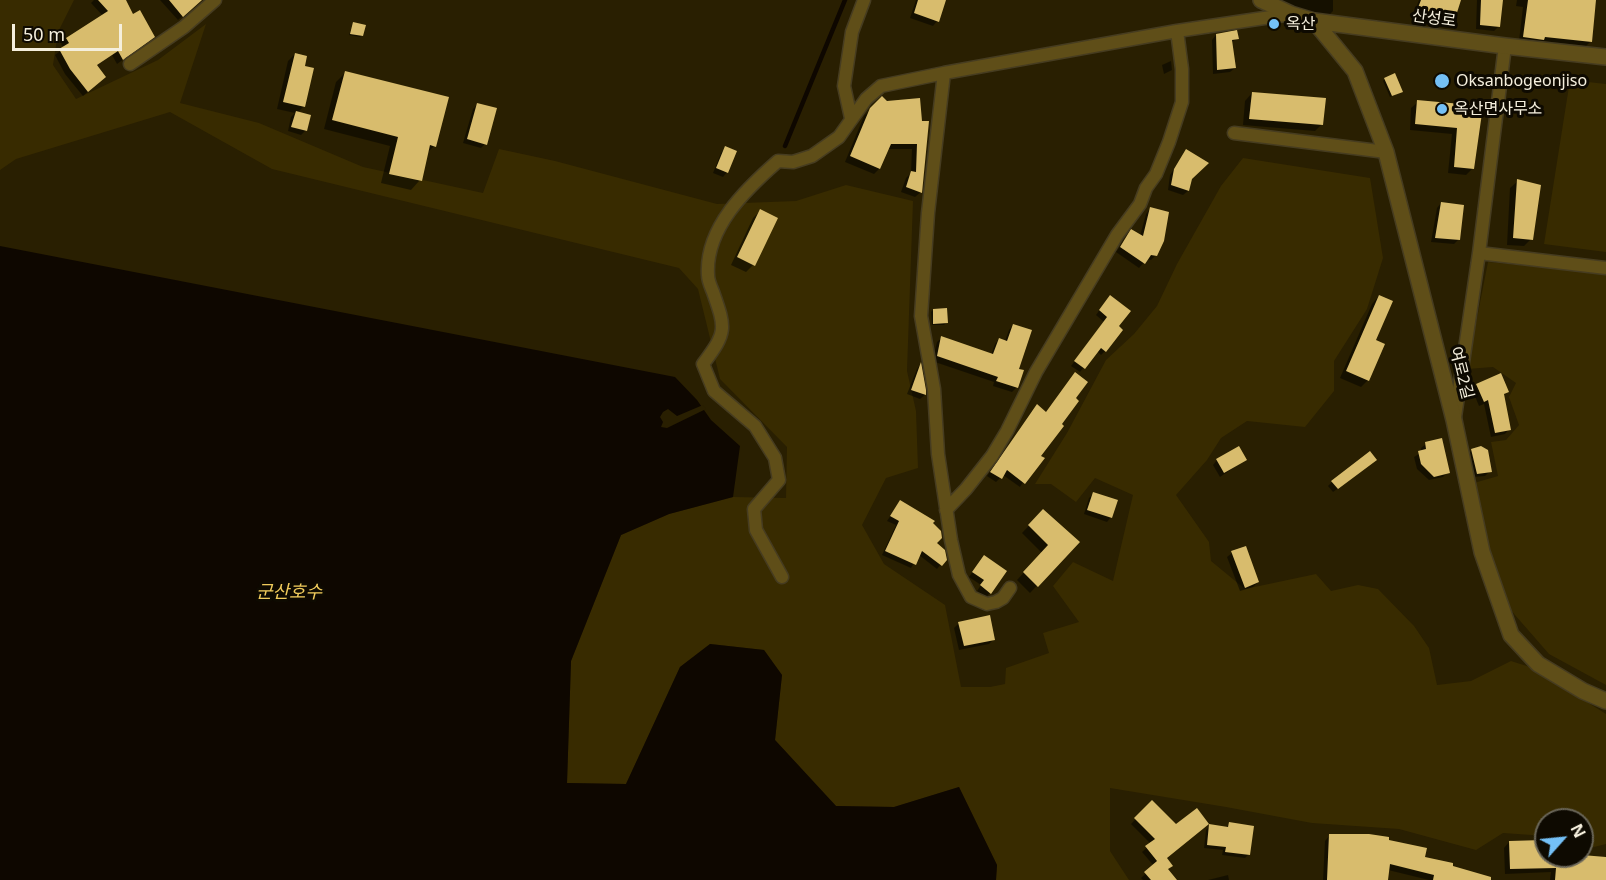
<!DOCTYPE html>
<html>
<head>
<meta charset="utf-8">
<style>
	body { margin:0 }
	#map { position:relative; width:1606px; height:880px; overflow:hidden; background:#291f01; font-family:"Noto Sans",sans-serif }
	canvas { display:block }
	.north { position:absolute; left:1534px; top:808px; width:60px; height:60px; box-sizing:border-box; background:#0e0a01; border:2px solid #6a6659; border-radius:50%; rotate:63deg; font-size:16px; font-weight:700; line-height:24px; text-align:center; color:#f5efdd }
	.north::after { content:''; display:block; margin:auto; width:21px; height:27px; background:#74c0f6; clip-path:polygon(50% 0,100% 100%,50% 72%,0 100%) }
	.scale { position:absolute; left:12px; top:24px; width:110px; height:27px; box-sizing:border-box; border:3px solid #f5efdd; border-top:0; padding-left:8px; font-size:18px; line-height:21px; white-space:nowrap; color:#f5efdd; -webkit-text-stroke:4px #0e0a01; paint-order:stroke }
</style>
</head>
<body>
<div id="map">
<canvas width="1606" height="880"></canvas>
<div class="north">N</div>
<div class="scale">50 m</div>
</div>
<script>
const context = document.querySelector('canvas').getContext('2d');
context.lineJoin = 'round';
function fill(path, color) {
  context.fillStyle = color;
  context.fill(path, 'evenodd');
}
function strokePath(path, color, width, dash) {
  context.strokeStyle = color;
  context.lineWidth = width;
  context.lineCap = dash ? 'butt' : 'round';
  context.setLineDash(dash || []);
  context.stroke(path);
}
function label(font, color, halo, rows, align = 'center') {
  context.font = font + ' "Noto Sans","Noto Sans KR",sans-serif';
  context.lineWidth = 6;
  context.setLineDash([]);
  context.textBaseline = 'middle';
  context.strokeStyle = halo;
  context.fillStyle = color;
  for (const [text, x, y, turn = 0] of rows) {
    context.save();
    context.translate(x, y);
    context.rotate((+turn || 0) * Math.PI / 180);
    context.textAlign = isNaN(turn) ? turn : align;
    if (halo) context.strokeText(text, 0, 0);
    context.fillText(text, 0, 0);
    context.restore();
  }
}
const green = new Path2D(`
	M0 0H74L58 32 53 65 76 99 158 60 206 24 180 103 259 123 363 167 483 193 499 149 555 161 717 204 796 201 846 185 913 201 907 371 916 411 918 468 886 478 862 525 884 564 945 605 961 687H990L1005 684 1006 668 1049 653 1043 633 1079 622 1053 586 1073 562 1113 581 1133 495 1095 478 1076 502 1051 484H1035L1067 433 1106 360 1134 334 1157 306 1177 264 1221 186 1243 158 1370 178 1383 258 1367 309 1334 361V391L1305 427 1247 421 1221 438 1207 460 1176 495 1209 542 1211 561 1245 589 1316 574 1331 591 1358 585 1378 589 1414 626 1429 648 1437 685 1471 681 1511 661 1533 668 1606 714V844L1594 847 1582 843V820H1546V836L1503 833 1476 850 1399 829 1312 823 1226 807 1110 788V851L1129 880H996L997 865 959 787 894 807 836 806 775 740 782 675 764 650 710 644 680 667 626 784 567 783 571 661 621 535 669 514 733 497 786 498 787 447 720 379 698 289 679 268 272 169 170 112 16 159 0 170Z
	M1570 80 1606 84V252L1544 244Z
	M1488 262 1606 273V685L1549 654 1508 607 1488 545 1474 483 1498 476 1491 442 1506 440 1519 425 1509 397 1516 383 1493 367 1467 369Z`);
const water = new Path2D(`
	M0 246 675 377 697 400 711 420 740 446 733 497 669 514 621 535 571 661 567 783 626 784 680 667 710 644 764 650 782 675 775 740 836 806 894 807 959 787 997 865 996 880H0Z`);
const pier = new Path2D(`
	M703 405 706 409 667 428 661 427 663 422 660 417 663 412 668 409 677 416Z`);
const shadow = new Path2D(`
	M94 0H116L147 42 117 64 112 55 96 66 99 82 83 96 65 74 55 55 64 48 61 44 66 39 103 16 91 3Z
	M160 0H201L178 20Z
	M916 0H945L937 21 933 26 910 18Z
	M1276 0H1333V11L1327 17 1285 9Z
	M1419 0H1459L1453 21 1448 26 1429 23V22L1412 18Z
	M1477 0H1502L1499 26 1494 31 1476 29Z
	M1517 0H1596L1591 41 1586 46 1542 41 1538 44 1519 41 1523 7 1516 6Z
	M353 24 362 35 360 37 349 35Z
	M1216 35 1237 38 1231 43 1235 68 1230 72 1213 74 1212 40Z
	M295 54 303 67 304 106 297 113 306 130 301 135 288 131 291 117 295 113 277 109 288 61Z
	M1171 61 1172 70 1164 74 1162 65Z
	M346 72 434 146 426 154 420 180 411 190 381 183 390 146 324 129 336 82Z
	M1385 79 1401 92 1390 97 1383 81Z
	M1252 93 1322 124 1315 131 1243 125 1245 101Z
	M882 98 887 103 918 100 921 192 915 197 901 192 906 178 911 173 912 149H887L879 169 874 174 845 162 864 116Z
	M1418 102 1481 108 1472 169 1466 175 1448 173 1452 134 1410 130 1411 108Z
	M477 105 485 144 481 148 463 143 473 109Z
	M725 148 727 172 723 177 713 173 721 153Z
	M1186 151 1191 178 1188 191 1183 195 1168 190 1170 175Z
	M1518 181 1531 239 1524 246 1507 245 1510 188Z
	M1441 203 1459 239 1454 244 1431 242 1437 208Z
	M1150 209 1155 256 1151 260 1147 259 1139 268 1116 252 1127 236H1140L1146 214Z
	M760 211 753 265 746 272 731 265 753 218Z
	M1379 296 1368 380 1361 387 1340 378 1372 304Z
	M1106 301 1117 326 1105 351 1101 355 1097 351 1080 372 1071 366 1104 322 1096 315Z
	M933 310 946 323 944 325H932L931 312Z
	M1013 325 1017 370 1022 371 1016 388 1012 392 993 386 994 382 932 361 937 342 942 338 991 355 995 344 999 339 1005 341 1009 330Z
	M920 365 925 395 920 399 907 394 917 369Z
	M1477 385 1507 391 1503 396 1509 429 1505 434 1491 437 1484 404 1479 406 1472 389Z
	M1074 399 1020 487 1003 475 996 482 987 476 1032 411 1045 413Z
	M1426 444 1448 472 1443 477 1429 480 1417 469 1414 457 1422 452 1421 448Z
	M1472 450 1490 471 1485 476 1473 477 1467 455Z
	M1217 460H1245L1220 477 1213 465Z
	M1371 464 1333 492 1328 486 1332 482Z
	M1094 493 1111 517 1107 522 1084 514 1089 498Z
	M900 502 931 524 935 544 945 559 937 569 919 555 911 568 882 555 896 525 887 521Z
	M1043 511 1077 543 1030 593 1017 580 1042 553 1022 533Z
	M1232 553 1258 582 1253 587 1240 591 1227 557Z
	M980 562 990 593 986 597 977 591 981 585 969 577Z
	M959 623 994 639 989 644 959 650 954 628Z
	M1152 802 1166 870 1175 880H1143L1141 878 1154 866 1142 852 1151 844 1131 824Z
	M1230 824 1249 854 1245 858 1222 855 1223 850 1204 848 1206 830 1210 826 1226 828Z
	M1330 835 1387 841 1423 858 1451 867 1478 880H1429L1388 870 1386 880H1323L1325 841Z
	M1509 842 1542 858 1573 861 1577 856 1605 858 1606 856V880H1550L1551 872 1505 874 1504 848Z
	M1228 875 1229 880H1208Z`);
const stream = new Path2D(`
	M785 146 845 0`);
const building = new Path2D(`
	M98 0H126L133 14 140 10 155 37 123 60 118 51 97 65 106 77 88 92 70 69 59 49 69 43 66 38 108 11Z
	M169 0H202L183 17Z
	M918 0H946L939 22 914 13Z
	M1421 0H1461L1454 22 1432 19 1433 17 1416 13Z
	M1481 0H1503L1500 27 1480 25Z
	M1528 0H1596L1592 42 1545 37 1544 40 1523 37Z
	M353 22 366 25 363 36 350 34Z
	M1237 30 1239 39 1232 40 1236 68 1217 70 1216 34Z
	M295 53 307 56 305 66 314 68 305 107 283 102Z
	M345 71 449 97 436 147 430 145 422 181 389 174 398 137 332 120Z
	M1395 73 1403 92 1392 96 1384 78Z
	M1252 92 1326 98 1323 125 1249 119Z
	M882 96 887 101 920 98 922 121H929L922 193 906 187 911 171 916 172 917 144H891L880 169 850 156 870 108Z
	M1417 100 1483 106 1474 169 1454 167 1457 128 1415 124Z
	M477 103 497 108 487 145 467 139Z
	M296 111 311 115 307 131 291 127Z
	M725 146 737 151 728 173 716 168Z
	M1186 149 1209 163 1192 179 1189 191 1171 185 1174 169Z
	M1517 179 1541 185 1533 240 1513 238Z
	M1441 202 1464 205 1460 240 1435 238Z
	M1150 207 1169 212 1164 241 1157 256 1151 255 1145 264 1120 247 1131 229 1143 236Z
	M760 209 778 218 755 266 737 257Z
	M1110 295 1131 311 1119 326 1123 330 1106 352 1101 348 1085 369 1074 361 1107 317 1099 310Z
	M1379 295 1393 301 1376 340 1385 344 1369 381 1346 371Z
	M947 308 948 323 933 324V309Z
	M1013 324 1032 330 1019 369 1024 370 1018 388 996 381 998 377 937 356 941 336 993 354 999 338 1007 341Z
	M921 362 926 390V395L911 390Z
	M1075 372 1088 382 1076 398 1079 401 1062 424 1064 426 1041 456 1045 458 1025 484 1007 470 1002 479 990 472 1037 404 1046 412Z
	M1501 373 1509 392 1504 394 1511 430 1495 433 1488 400 1484 402 1476 384Z
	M1442 438 1450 473 1434 477 1421 464 1418 451 1426 449 1425 442Z
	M1239 446 1247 460 1224 473 1216 459Z
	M1481 446 1488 450 1492 472 1477 474 1471 449Z
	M1370 451 1377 460 1338 489 1331 481Z
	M1093 492 1118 500 1112 518 1087 510Z
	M900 500 935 521 933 523 941 531 942 538 937 543 945 550 947 560 942 566 922 551 916 565 885 551 899 521 890 516Z
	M1043 509 1080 542 1038 587 1023 572 1048 545 1028 525Z
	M1246 546 1259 582 1245 588 1231 551Z
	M984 555 1007 571 991 594 980 585 984 580 972 572Z
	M990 615 995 640 964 646 958 622Z
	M1152 800 1176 824 1197 808 1209 824 1167 858 1173 866 1168 869 1177 880H1151L1144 872 1157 861 1145 846 1155 839 1134 818Z
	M1229 822 1254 826 1250 855 1225 852 1226 847 1207 845 1209 824 1228 827Z
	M1329 834H1369L1389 837V840L1427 848 1425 857 1453 863V866L1491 877V880H1433L1434 875 1390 864 1388 880H1327Z
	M1543 840V857L1576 860 1577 856 1582 855 1606 857V880H1555L1556 868 1510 869 1509 841Z`);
const minor = new Path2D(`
	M130 64 184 27 215 0
	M944 73 928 213 921 316 934 389 938 454 951 540 959 575 971 597 987 604 996 602 1003 598 1010 588
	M851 118 844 86 852 32 864 0
	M1234 133 1386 152
	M1479 253 1606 268
	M1455 417 1479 253 1505 46
	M946 510 966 489 992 456 1007 431 1036 372 1117 235 1140 204 1146 188 1156 174 1169 142 1182 102V69L1177 31
	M782 577 756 530 754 509 779 480 775 458 755 426 714 391 703 364C727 332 726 329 713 292 711 287 708 281 708 275 705 228 746 189 778 161L793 162 812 156 839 137 866 99 881 86 944 73 1177 31 1291 14`);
const tertiary = new Path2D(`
	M1261 0 1291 14 1314 21 1505 46 1606 57
	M1314 21 1355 71 1386 152 1454 420 1482 552 1511 635 1538 664 1583 691 1606 701`);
const markers = [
	[1274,24,6,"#74c0f6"],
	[1442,81,8,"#74c0f6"],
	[1442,109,6,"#74c0f6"]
];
const streetNames = [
	["산성로",1434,19,8],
	["여로2길",1461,373,76]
];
const poiNames = [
	["옥산",1286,24],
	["Oksanbogeonjiso",1456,81],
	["옥산면사무소",1454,109]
];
const waterNames = [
	["군산호수",289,593]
];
fill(green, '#382b00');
fill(water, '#0e0700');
fill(pier, '#291f01');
fill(shadow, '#0007');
strokePath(stream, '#0e0700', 4.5);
fill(building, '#d8bc6d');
strokePath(minor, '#463c20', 15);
strokePath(tertiary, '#463c20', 18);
strokePath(minor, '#5f4e18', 12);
strokePath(tertiary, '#5f4e18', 15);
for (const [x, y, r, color] of markers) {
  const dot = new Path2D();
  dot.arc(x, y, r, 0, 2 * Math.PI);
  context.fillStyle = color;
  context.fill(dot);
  strokePath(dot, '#0e0a01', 2);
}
label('16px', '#f5efdd', '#0e0a01', streetNames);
label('16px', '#f5efdd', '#0e0a01', poiNames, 'left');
label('italic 18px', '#f0cb5c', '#0e0a01', waterNames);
</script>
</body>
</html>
